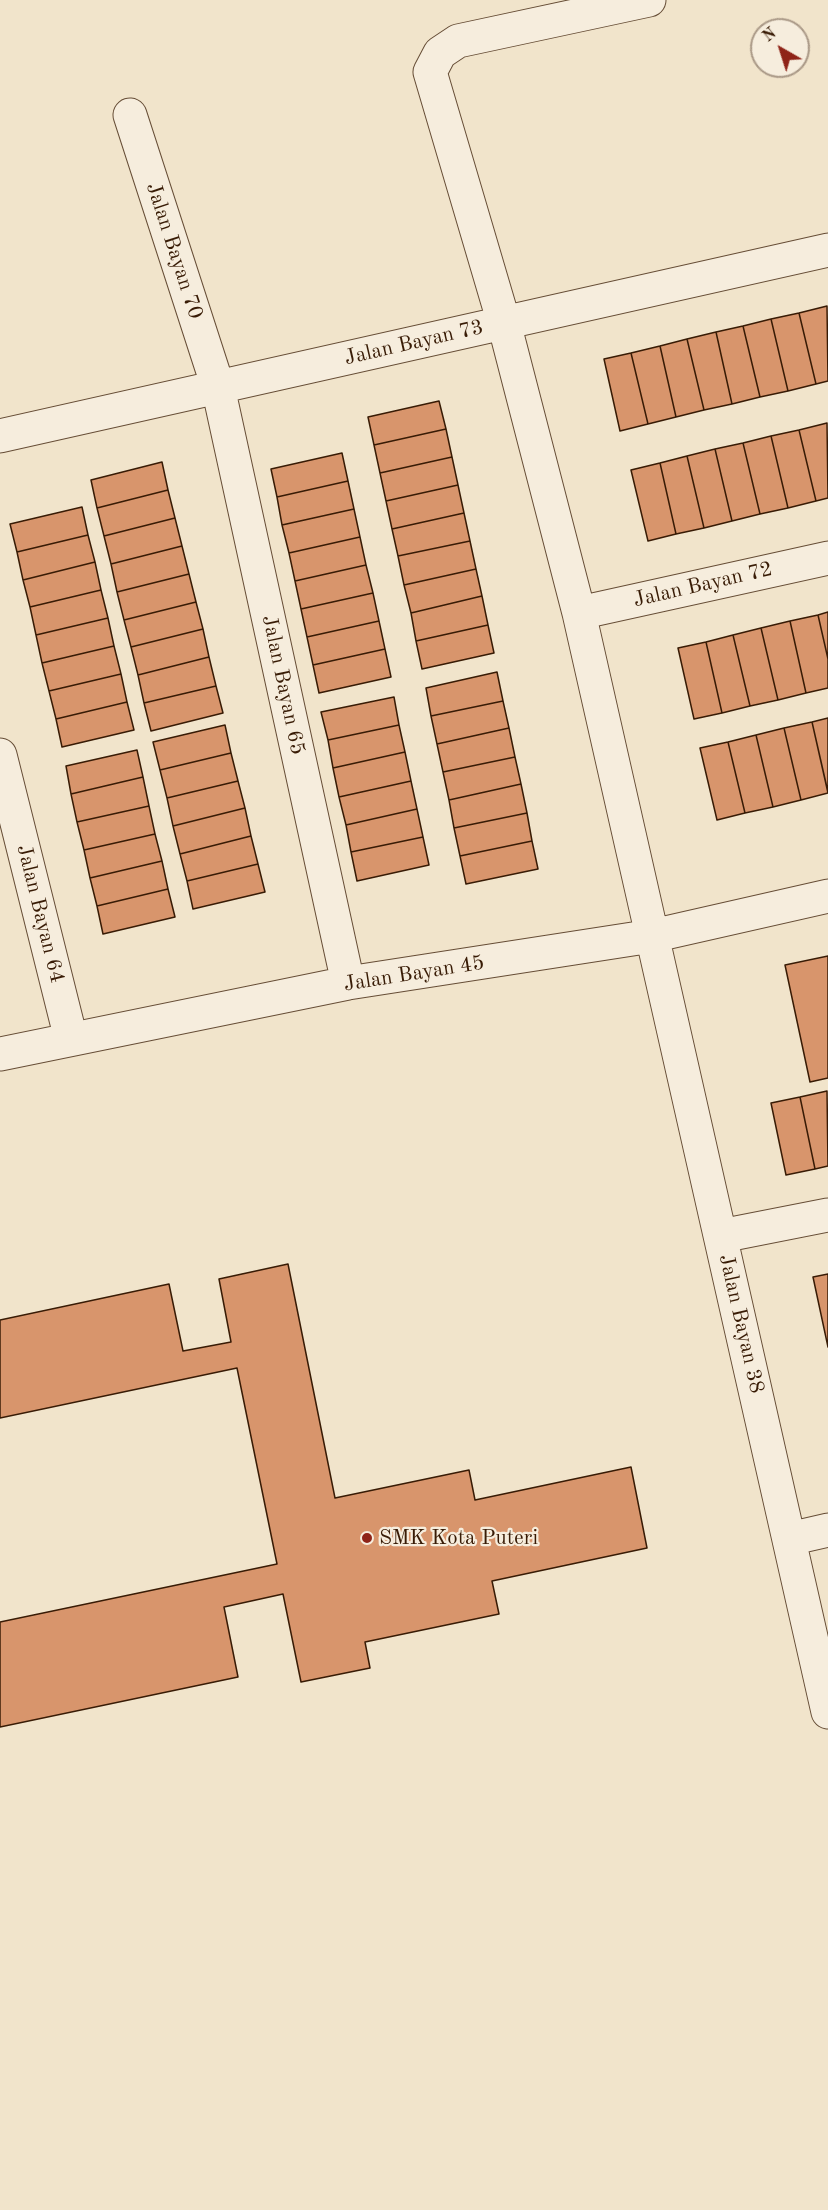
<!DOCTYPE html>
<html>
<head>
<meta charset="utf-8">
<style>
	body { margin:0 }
	#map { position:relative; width:828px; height:2210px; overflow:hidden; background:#f1e4cb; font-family:"Old Standard TT",serif }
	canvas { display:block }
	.north { position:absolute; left:750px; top:18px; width:60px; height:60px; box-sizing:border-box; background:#f6eddd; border:2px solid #aa9987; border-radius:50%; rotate:321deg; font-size:16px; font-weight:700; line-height:24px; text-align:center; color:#381b05 }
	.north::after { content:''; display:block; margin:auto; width:21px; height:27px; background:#8f2418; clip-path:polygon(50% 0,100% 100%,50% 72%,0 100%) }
</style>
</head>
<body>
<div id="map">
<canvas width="828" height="2210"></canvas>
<div class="north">N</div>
</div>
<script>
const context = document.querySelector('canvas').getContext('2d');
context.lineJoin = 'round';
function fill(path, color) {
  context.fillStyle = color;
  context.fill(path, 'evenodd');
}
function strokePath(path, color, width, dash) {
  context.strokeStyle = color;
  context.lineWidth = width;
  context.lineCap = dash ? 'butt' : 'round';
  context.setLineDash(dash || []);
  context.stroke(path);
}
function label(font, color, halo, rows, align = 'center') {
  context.font = font + ' "Old Standard TT",serif';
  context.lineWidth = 4.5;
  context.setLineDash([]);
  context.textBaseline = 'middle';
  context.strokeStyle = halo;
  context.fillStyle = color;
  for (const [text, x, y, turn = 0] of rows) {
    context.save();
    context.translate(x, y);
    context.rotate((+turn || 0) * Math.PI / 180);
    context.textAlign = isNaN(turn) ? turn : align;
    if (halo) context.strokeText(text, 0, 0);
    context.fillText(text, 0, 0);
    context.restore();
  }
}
const building = new Path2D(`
	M827 306 828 381 816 384 799 313Z
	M799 313 816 384 788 391 771 319Z
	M771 319 788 391 760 397 743 326Z
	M743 326 760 397 732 404 716 332Z
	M716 332 732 404 704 410 687 339Z
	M687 339 704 410 676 417 660 346Z
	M660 346 676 417 648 424 631 353Z
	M631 353 648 424 620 431 604 359Z
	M439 401 446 429 374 445 368 417Z
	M827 423 828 498 816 501 799 430Z
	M446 429 452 457 380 473 374 445Z
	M799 430 816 501 788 508 771 436Z
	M771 436 788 508 760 514 743 443Z
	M743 443 760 514 732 521 715 449Z
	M715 449 732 521 704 528 687 456Z
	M342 453 348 481 277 497 271 469Z
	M687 456 704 528 676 534 660 463Z
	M452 457 458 485 386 501 380 473Z
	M162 462 168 490 97 508 91 480Z
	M660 463 676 534 648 541 631 470Z
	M348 481 354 509 282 525 277 497Z
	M458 485 464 513 392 529 386 501Z
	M168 490 175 518 104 536 97 508Z
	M82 507 88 535 17 552 10 524Z
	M354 509 360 537 289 553 282 525Z
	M464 513 470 541 398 556 392 529Z
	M175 518 182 546 111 564 104 536Z
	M88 535 95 562 23 580 17 552Z
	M360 537 366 565 295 581 289 553Z
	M470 541 476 569 404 585 398 556Z
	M182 546 189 574 117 592 111 564Z
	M95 562 101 590 30 607 23 580Z
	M366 565 373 593 301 609 295 581Z
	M476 569 482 596 411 613 404 585Z
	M189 574 196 602 124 620 117 592Z
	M101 590 108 618 36 635 30 607Z
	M373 593 379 621 307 637 301 609Z
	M482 596 488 625 416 641 411 613Z
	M196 602 203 629 131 647 124 620Z
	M828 612V659L818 615Z
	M818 615 828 659V688L806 693 790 621Z
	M108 618 114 646 42 663 36 635Z
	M379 621 385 649 313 665 307 637Z
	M790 621 806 693 778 700 761 628Z
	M488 625 494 653 422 669 416 641Z
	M761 628 778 700 750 706 733 635Z
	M203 629 209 657 138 675 131 647Z
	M733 635 750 706 722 713 706 642Z
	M706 642 722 713 694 719 678 648Z
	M114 646 121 674 49 691 42 663Z
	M385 649 391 677 319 693 313 665Z
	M209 657 216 686 144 703 138 675Z
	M497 672 503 701 431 716 426 688Z
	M121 674 127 702 56 719 49 691Z
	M216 686 223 713 151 731 144 703Z
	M394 697 399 725 328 740 321 712Z
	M503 701 509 728 437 744 431 716Z
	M127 702 134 730 62 747 56 719Z
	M828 718V792L812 722Z
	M812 722 828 793 801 800 784 728Z
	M225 725 231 753 160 770 153 742Z
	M399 725 405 752 333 768 328 740Z
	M509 728 515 757 443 772 437 744Z
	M784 728 801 800 773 807 756 735Z
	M756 735 773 807 745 813 728 742Z
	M728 742 745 813 717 820 700 748Z
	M137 750 143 777 71 794 66 766Z
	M405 752 411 781 339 797 333 768Z
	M231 753 238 781 167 798 160 770Z
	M515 757 521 784 449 800 443 772Z
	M143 777 149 806 77 822 71 794Z
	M238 781 245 808 173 826 167 798Z
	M411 781 417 809 346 825 339 797Z
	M521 784 527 813 454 828 449 800Z
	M149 806 155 834 84 850 77 822Z
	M245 808 251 836 180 854 173 826Z
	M417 809 423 837 351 852 346 825Z
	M527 813 532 841 460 856 454 828Z
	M155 834 162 861 90 878 84 850Z
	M251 836 258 864 187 881 180 854Z
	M423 837 429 865 357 881 351 852Z
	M532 841 538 869 466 884 460 856Z
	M162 861 168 889 97 906 90 878Z
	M258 864 265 892 193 909 187 881Z
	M168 889 175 917 103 934 97 906Z
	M828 956V1078L810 1082 785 965Z
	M827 1091 828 1166 815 1169 800 1097Z
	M800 1097 815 1169 786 1175 771 1103Z
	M288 1264 335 1498 469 1470 475 1500 631 1467 647 1548 492 1581 499 1614 365 1642 370 1668 301 1682 283 1594 224 1607 238 1677 0 1727V1622L277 1564 237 1368 0 1418V1320L169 1284 183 1351 231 1342 219 1279Z
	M828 1274V1347L813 1277Z`);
const minor = new Path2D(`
	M649 0 458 41 440 53 430 72 504 323 579 613 828 1712
	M130 115 218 387 348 983
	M0 436 828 250
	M579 613 828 558
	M0 755 71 1039
	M0 1054 348 983 652 936 828 896
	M721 1236 828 1215
	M789 1539 828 1530`);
const markers = [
	[367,1538,6,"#8f2418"]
];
const streetNames = [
	["Jalan Bayan 70",174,251,72],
	["Jalan Bayan 73",414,343,-13],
	["Jalan Bayan 72",703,585,-13],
	["Jalan Bayan 65",283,685,78],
	["Jalan Bayan 64",40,914,76],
	["Jalan Bayan 45",414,974,-9],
	["Jalan Bayan 38",741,1324,77]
];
const poiNames = [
	["SMK Kota Puteri",379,1538]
];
fill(building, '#d8956c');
strokePath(building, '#381b05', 1.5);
strokePath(minor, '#664d36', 35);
strokePath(minor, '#f6eddd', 33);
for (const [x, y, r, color] of markers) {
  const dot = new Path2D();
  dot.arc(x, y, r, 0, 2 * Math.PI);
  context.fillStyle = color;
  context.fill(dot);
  strokePath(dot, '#f6eddd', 2);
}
label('21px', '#381b05', '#f6eddd', streetNames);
label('21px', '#381b05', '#f6eddd', poiNames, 'left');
</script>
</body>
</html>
